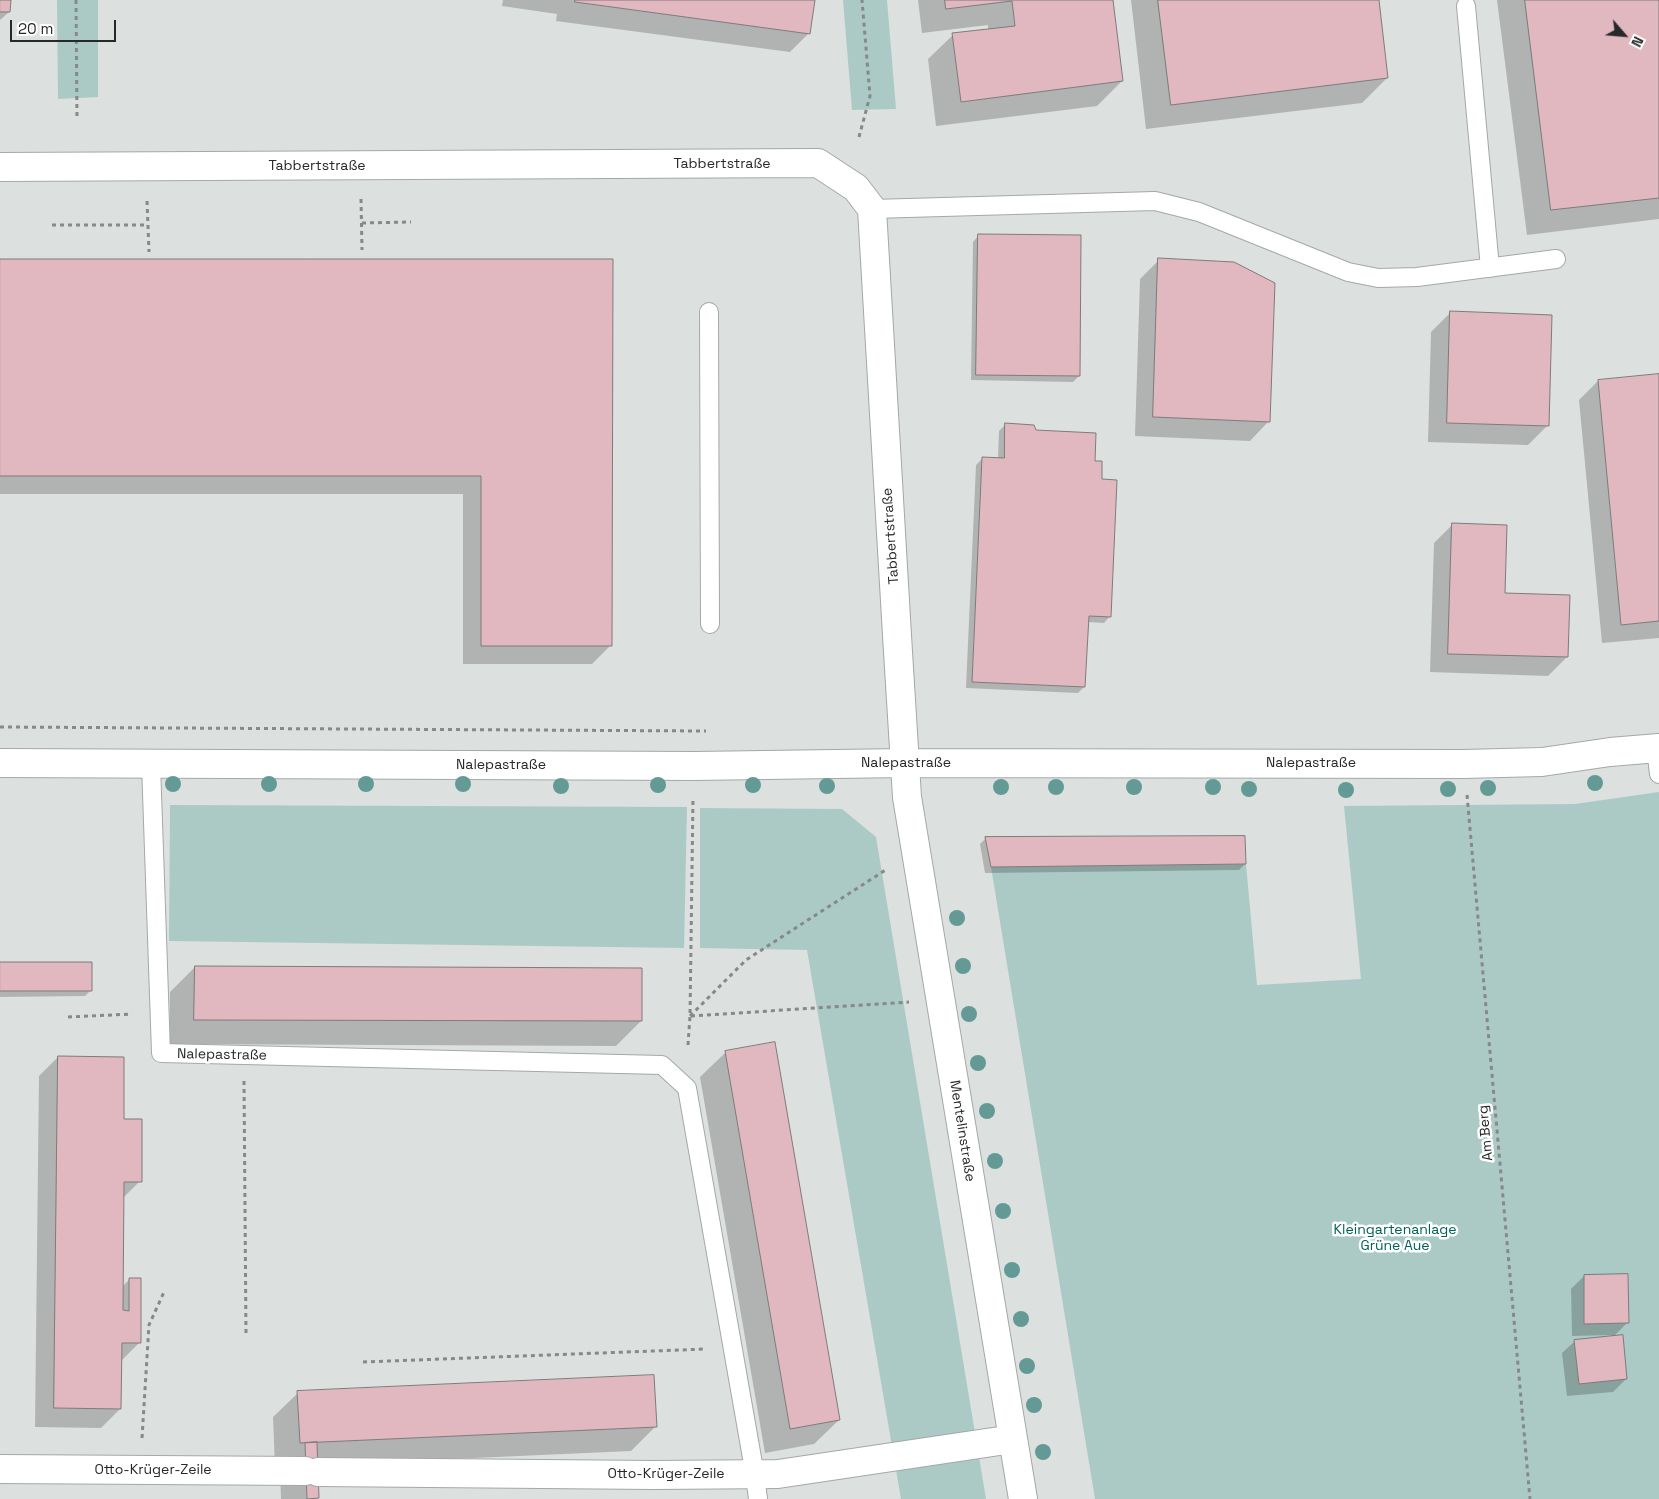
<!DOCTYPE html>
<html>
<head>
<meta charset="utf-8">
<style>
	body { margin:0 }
	#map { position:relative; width:1659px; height:1499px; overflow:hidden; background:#dce0df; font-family:"Space Grotesk",sans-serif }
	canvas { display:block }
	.north { position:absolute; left:1599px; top:10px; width:50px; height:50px; -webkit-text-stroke:4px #fff; paint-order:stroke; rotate:117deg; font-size:14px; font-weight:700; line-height:20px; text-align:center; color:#272828 }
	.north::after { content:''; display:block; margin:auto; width:18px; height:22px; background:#272828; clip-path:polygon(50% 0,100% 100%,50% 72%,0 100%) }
	.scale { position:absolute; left:10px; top:20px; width:106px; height:22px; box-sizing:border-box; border:2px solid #272828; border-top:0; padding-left:6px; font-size:15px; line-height:18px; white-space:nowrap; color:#272828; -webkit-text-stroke:4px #fff; paint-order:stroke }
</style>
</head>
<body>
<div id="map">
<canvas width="1659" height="1499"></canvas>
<div class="north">N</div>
<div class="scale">20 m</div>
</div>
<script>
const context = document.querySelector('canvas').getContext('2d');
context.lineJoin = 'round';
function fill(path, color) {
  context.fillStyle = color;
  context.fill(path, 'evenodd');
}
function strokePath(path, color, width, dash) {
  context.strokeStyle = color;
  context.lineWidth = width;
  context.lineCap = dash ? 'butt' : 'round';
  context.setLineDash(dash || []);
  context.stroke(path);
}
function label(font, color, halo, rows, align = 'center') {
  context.font = font + ' "Space Grotesk",sans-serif';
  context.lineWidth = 5;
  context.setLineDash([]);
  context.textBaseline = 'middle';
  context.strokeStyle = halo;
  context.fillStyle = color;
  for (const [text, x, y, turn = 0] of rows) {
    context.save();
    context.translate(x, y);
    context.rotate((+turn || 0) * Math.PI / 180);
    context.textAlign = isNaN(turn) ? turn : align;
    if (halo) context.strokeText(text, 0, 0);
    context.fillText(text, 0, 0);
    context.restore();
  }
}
const green = new Path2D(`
	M57 0H98V97L58 99Z
	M843 0H887L896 109 852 110Z
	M1659 792V1499H1095L991 867 1246 864 1257 985 1361 979 1344 806 1575 804Z
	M170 805 687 807 684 948 169 941Z
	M700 808 842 809 876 837 986 1499H901L807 950 700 948Z`);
const shadow = new Path2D(`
	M0 0H9V12L0 20Z
	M503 0H813L809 33 790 52 556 21 557 14 502 6Z
	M918 0H1112L1122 81 1097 106 936 126 928 59 953 35 988 30V25L922 33Z
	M1131 0H1378L1387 78 1362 103 1146 129Z
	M1497 0H1659V219L1527 235Z
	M979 235 1079 376 1073 382 971 380 973 242Z
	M611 260V645L592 664H463V494H0V261Z
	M1159 260 1268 422 1250 441 1135 436 1140 279Z
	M1450 313 1547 426 1528 445 1428 442 1431 332Z
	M1659 375V638L1602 643 1579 400 1598 381Z
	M1005 425 1093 462 1100 481 1110 616 1104 623 1088 622 1084 687 1078 693 966 688 976 465 982 459H998L999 431Z
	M1453 524 1503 594 1567 657 1548 676 1430 672 1434 543Z
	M986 838 1245 864 1239 870 985 873 980 844Z
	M0 964 91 990 85 996 0 997Z
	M195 967 641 1021 616 1046 170 1044V992Z
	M774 1044 839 1420 814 1444 765 1453 700 1077 725 1053Z
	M58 1057 123 1120 140 1181 122 1199V1287L130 1279 139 1343 120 1362V1409L101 1428 35 1427 39 1076Z
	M1584 1276 1627 1323 1613 1337 1626 1379 1613 1392 1567 1396 1562 1353 1575 1341 1612 1337V1335L1572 1336 1571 1289Z
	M298 1393 656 1426 631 1451 317 1465 318 1499H281L280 1467H275L273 1417Z`);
const building = new Path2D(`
	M0 0H11L10 12H0Z
	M575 0H815L810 34 575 2Z
	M945 0H1113L1123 81 961 102 952 33 1015 26 1012 1 946 9Z
	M1158 0H1379L1388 78 1171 105Z
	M1525 0H1659V198L1551 210Z
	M978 234 1081 235 1080 376 976 375Z
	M1158 258 1234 262 1275 283 1270 422 1153 417Z
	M0 259H613L612 646H481V476H0Z
	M1450 311 1552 315 1549 426 1447 423Z
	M1659 374V621L1621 625 1598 380Z
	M1005 423 1034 425 1036 430 1096 433 1095 461H1102V479L1117 480 1111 617 1089 616 1085 687 972 682 982 457 1004 458Z
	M1452 523 1507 525 1505 593 1570 595 1568 657 1448 654Z
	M1245 836 1246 864 991 867 985 837Z
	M0 962H92V991H0Z
	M195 966 642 968V1021L194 1020Z
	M775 1042 840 1420 790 1429 725 1051Z
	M58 1056 124 1057V1119H142V1182H124L123 1310 129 1311V1278H141V1343H122L121 1409 54 1408Z
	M1628 1274 1629 1323 1584 1324V1275Z
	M1623 1335 1627 1379 1579 1384 1574 1340Z
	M654 1375 657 1427 300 1443 297 1391Z
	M317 1442 319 1498 307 1499 305 1443Z`);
const path = new Path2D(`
	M76 0 77 120
	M859 137 870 96 862 0
	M361 199 362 250
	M147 201 149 252
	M362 223 411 222
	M52 225H148
	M0 727 706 731
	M1467 795 1530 1499
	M690 1016 746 960 887 869
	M691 1016 909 1002
	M68 1017 132 1014
	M688 1045 690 1016 693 798
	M244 1081 246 1335
	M363 1362 706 1349
	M142 1438 149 1325 164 1292`);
const lane = new Path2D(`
	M1466 6 1490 268
	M872 209 1155 201 1199 212 1348 272 1378 278 1417 277 1556 259
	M709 312 710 624
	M1656 748 1659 774
	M151 764 161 1053 662 1065 687 1088 755 1475 758 1499`);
const street = new Path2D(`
	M0 167 818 163 856 188 872 209C882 405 895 601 907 797L1023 1499
	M0 763 695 766 905 763 1463 764 1542 762 1610 752 1659 748
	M0 1469 305 1471
	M318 1472 654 1475 778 1474 1013 1439`);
const trees = [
	[1595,783],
	[173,784],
	[269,784],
	[366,784],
	[463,784],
	[658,785],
	[753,785],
	[561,786],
	[827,786],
	[1001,787],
	[1056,787],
	[1134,787],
	[1213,787],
	[1488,788],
	[1249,789],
	[1448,789],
	[1346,790],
	[957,918],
	[963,966],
	[969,1014],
	[978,1063],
	[987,1111],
	[995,1161],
	[1003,1211],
	[1012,1270],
	[1021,1319],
	[1027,1366],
	[1034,1405],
	[1043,1452]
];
const streetNames = [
	["Tabbertstraße",722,164],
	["Tabbertstraße",317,166],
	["Tabbertstraße",891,536,-94],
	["Nalepastraße",906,763],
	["Nalepastraße",1311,763],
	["Nalepastraße",501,765],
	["Nalepastraße",222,1055,1],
	["Mentelinstraße",962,1131,81],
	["Am Berg",1486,1133,-95],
	["Otto-Krüger-Zeile",153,1470],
	["Otto-Krüger-Zeile",666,1474]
];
const parkNames = [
	["Kleingartenanlage",1395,1230],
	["Grüne Aue",1395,1246]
];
fill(green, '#accac5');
fill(shadow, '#0003');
fill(building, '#e1b7c0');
strokePath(building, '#7e7b7b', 1);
strokePath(lane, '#a4a8a8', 20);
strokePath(street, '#a4a8a8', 30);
strokePath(path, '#868988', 3, [4, 4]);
strokePath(lane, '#fff', 18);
strokePath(street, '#fff', 28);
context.fillStyle = '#639a95';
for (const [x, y] of trees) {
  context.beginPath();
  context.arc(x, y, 8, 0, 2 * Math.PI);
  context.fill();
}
label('14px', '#272828', '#fff', streetNames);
label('14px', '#006158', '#fff', parkNames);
</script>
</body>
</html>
